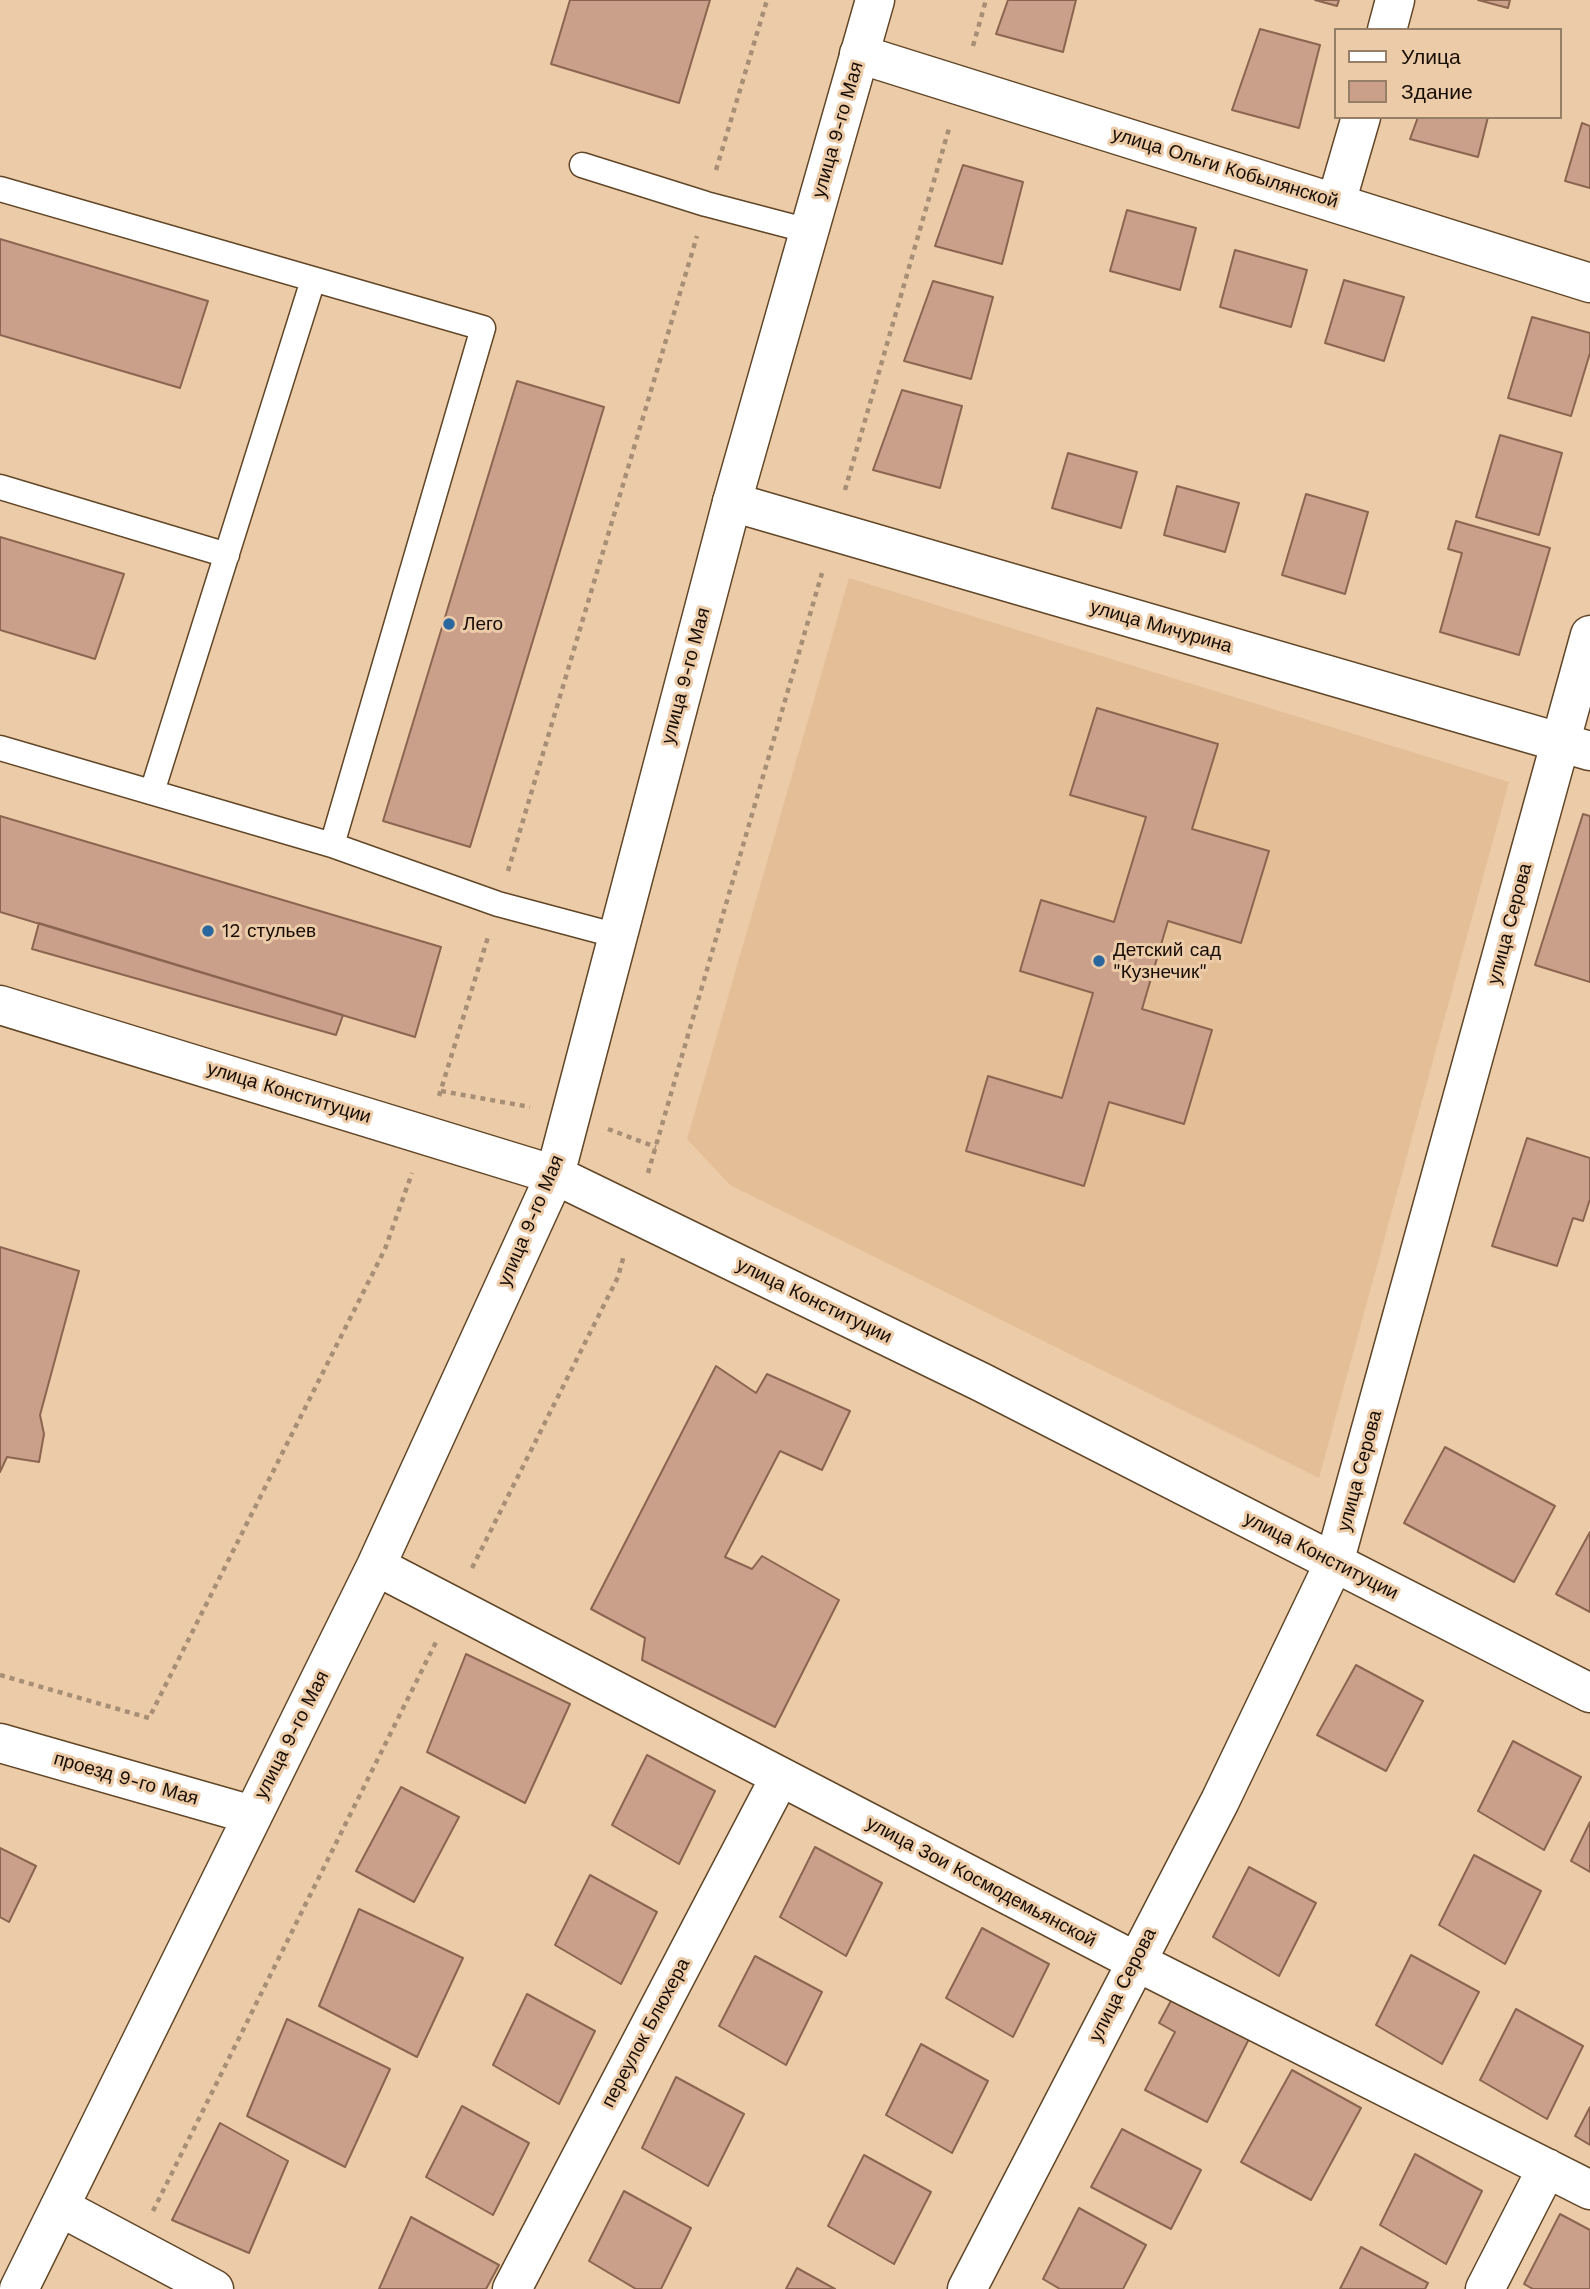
<!DOCTYPE html>
<html>
<head>
<meta charset="utf-8">
<style>
	body { margin:0 }
	#map { position:relative; width:1590px; height:2289px; overflow:hidden; background:#eccba9; font-family:"Work Sans",sans-serif }
	canvas { display:block }
	.legend { position:absolute; left:1334px; top:28px; width:228px; height:91px; box-sizing:border-box; background:#eccba9; border:2px solid #977f67; margin:0; padding:9px 12px; list-style:none; font-size:21px; color:#180d03 }
	.legend li { display:flex; align-items:center; gap:14px; height:35px }
	.legend b { width:35px; border:2px solid #977f67 }
</style>
</head>
<body>
<div id="map">
<canvas width="1590" height="2289"></canvas>
<ul class="legend">
<li><b style="height:9px;background:#fff"></b>Улица</li>
<li><b style="height:19px;background:#caa08a"></b>Здание</li>
</ul>
</div>
<script>
const context = document.querySelector('canvas').getContext('2d');
context.lineJoin = 'round';
function fill(path, color) {
  context.fillStyle = color;
  context.fill(path, 'evenodd');
}
function strokePath(path, color, width, dash) {
  context.strokeStyle = color;
  context.lineWidth = width;
  context.lineCap = dash ? 'butt' : 'round';
  context.setLineDash(dash || []);
  context.stroke(path);
}
function label(font, color, halo, rows, align = 'center') {
  context.font = font + ' "Work Sans",sans-serif';
  context.lineWidth = 6;
  context.setLineDash([]);
  context.textBaseline = 'middle';
  context.strokeStyle = halo;
  context.fillStyle = color;
  for (const [text, x, y, turn = 0] of rows) {
    context.save();
    context.translate(x, y);
    context.rotate((+turn || 0) * Math.PI / 180);
    context.textAlign = isNaN(turn) ? turn : align;
    if (halo) context.strokeText(text, 0, 0);
    context.fillText(text, 0, 0);
    context.restore();
  }
}
const built = new Path2D(`
	M849 578 1509 782 1319 1478 730 1185 687 1139Z`);
const building = new Path2D(`
	M570 0H710L679 103 551 64Z
	M1008 0H1076L1063 52 996 34Z
	M1315 0H1339L1337 6Z
	M1478 0H1510L1508 8Z
	M1260 29 1320 45 1299 128 1232 110Z
	M1418 117H1488L1478 157 1410 139Z
	M1582 123 1590 126V188L1565 181Z
	M963 165 1023 182 1002 264 935 246Z
	M1127 210 1196 228 1180 290 1110 271Z
	M0 239 208 301 180 388 0 335Z
	M1235 250 1307 270 1291 327 1220 307Z
	M1344 280 1404 297 1384 361 1325 343Z
	M933 281 993 297 971 379 904 361Z
	M1532 317 1590 333V353L1571 416 1508 398Z
	M517 381 604 407 470 847 383 821Z
	M902 390 962 406 940 488 873 470Z
	M1500 435 1562 453 1539 535 1476 517Z
	M1068 453 1137 472 1121 528 1052 508Z
	M1177 486 1239 503 1225 552 1164 535Z
	M1306 494 1368 512 1345 594 1282 575Z
	M1456 521 1550 548 1519 655 1440 632 1462 553 1448 549Z
	M0 537 124 574 95 659 0 630Z
	M1097 708 1218 744 1192 829 1269 851 1241 943 1168 921 1142 1009 1212 1030 1184 1124 1109 1102 1084 1186 966 1151 988 1076 1062 1098 1093 993 1020 971 1041 900 1114 922 1146 817 1070 795Z
	M1583 814 1590 816V982L1535 965Z
	M0 816 441 947 415 1037 0 912Z
	M39 923 343 1015 336 1035 32 949Z
	M1527 1138 1590 1158V1199L1583 1221 1573 1218 1557 1266 1492 1246Z
	M0 1247 79 1271 40 1415 44 1434 39 1462 7 1457 0 1472Z
	M716 1366 756 1393 767 1374 850 1411 822 1470 780 1451 725 1557 752 1569 762 1556 839 1600 775 1727 642 1660 645 1638 591 1609Z
	M1445 1447 1555 1506 1514 1582 1404 1523Z
	M1590 1532V1612L1556 1594Z
	M466 1654 570 1704 525 1803 427 1752Z
	M1356 1665 1423 1701 1386 1771 1317 1735Z
	M1513 1741 1581 1777 1544 1850 1478 1811Z
	M647 1755 715 1791 679 1864 612 1825Z
	M401 1787 459 1817 414 1902 356 1871Z
	M1590 1822V1872L1571 1861Z
	M815 1847 882 1883 846 1956 780 1917Z
	M0 1848 36 1866 9 1922 0 1917Z
	M1474 1855 1541 1891 1505 1964 1439 1925Z
	M1249 1867 1316 1903 1279 1976 1213 1937Z
	M590 1875 657 1912 621 1984 555 1945Z
	M359 1909 463 1958 417 2057 319 2006Z
	M982 1928 1049 1964 1013 2037 946 1998Z
	M1411 1955 1479 1992 1442 2064 1376 2025Z
	M755 1956 822 1992 786 2065 719 2026Z
	M527 1994 595 2031 559 2104 493 2065Z
	M1173 1997 1250 2037 1207 2122 1145 2090 1175 2032 1159 2023Z
	M1516 2009 1583 2046 1547 2119 1480 2080Z
	M287 2019 390 2069 345 2167 247 2116Z
	M921 2044 988 2081 952 2153 886 2115Z
	M1292 2070 1361 2108 1311 2200 1241 2162Z
	M676 2077 744 2114 708 2186 642 2148Z
	M462 2106 529 2143 493 2215 426 2177Z
	M1590 2107V2145L1575 2136Z
	M220 2123 288 2161 249 2253 172 2220Z
	M1122 2129 1201 2170 1171 2229 1091 2187Z
	M1415 2154 1482 2191 1446 2264 1380 2225Z
	M864 2155 931 2192 894 2264 828 2226Z
	M624 2191 691 2228 661 2289H636L589 2261Z
	M1079 2208 1146 2245 1123 2289H1060L1043 2279Z
	M1560 2214 1590 2230V2289H1533L1524 2284Z
	M411 2217 499 2265 486 2289H379Z
	M1361 2247 1428 2283 1425 2289H1340Z
	M797 2268 835 2289H786Z`);
const path = new Path2D(`
	M973 46 986 0
	M716 170 767 0
	M845 490 950 125
	M508 871 697 236
	M441 1091 530 1107
	M439 1096 488 937
	M608 1129 656 1147
	M648 1173 822 573
	M472 1568 618 1277 624 1255
	M0 1675 149 1718 385 1249 412 1173
	M153 2211 436 1642`);
const service = new Path2D(`
	M582 165 706 204 809 231
	M0 189 483 328 332 845
	M0 487 227 555
	M0 748 332 845 498 904 618 936
	M152 792 313 280`);
const minor = new Path2D(`
	M1387 30 1395 0
	M859 54 1590 283
	M1336 203 1361 117
	M732 502 1590 751
	M0 1005 555 1175 376 1566 19 2289
	M376 1566 1135 1961 1590 2190
	M0 1743 252 1815
	M60 2207 214 2289
	M512 2289 780 1777
	M967 2289 1220 1801 1334 1563 1590 635
	M1485 2289 1547 2168`);
const tertiary = new Path2D(`
	M875 0 732 502 555 1175 981 1382 1590 1693`);
const markers = [
	[449,624,7,"#2b679f"],
	[208,931,7,"#2b679f"],
	[1099,961,7,"#2b679f"]
];
const streetNames = [
	["улица 9-го Мая",838,130,-74],
	["улица Ольги Кобылянской",1225,168,17],
	["улица Мичурина",1161,627,16],
	["улица 9-го Мая",686,676,-75],
	["улица Серова",1510,924,-75],
	["улица Конституции",289,1093,17],
	["улица 9-го Мая",531,1221,-67],
	["улица Конституции",814,1301,26],
	["улица Серова",1360,1471,-75],
	["улица Конституции",1321,1556,27],
	["улица 9-го Мая",292,1735,-63],
	["проезд 9-го Мая",126,1779,16],
	["улица Зои Космодемьянской",981,1882,28],
	["улица Серова",1123,1985,-63],
	["переулок Блюхера",646,2033,-62]
];
const poiNames = [
	["Лего",463,624],
	["12 стульев",222,931],
	["Детский сад",1113,950],
	["\"Кузнечик\"",1113,972]
];
fill(built, '#e3be96');
fill(building, '#caa08a');
strokePath(building, '#8b6550', 2);
strokePath(service, '#614627', 27);
strokePath(minor, '#614627', 41);
strokePath(tertiary, '#614627', 41);
strokePath(path, '#a88e74', 4.5, [5, 5]);
strokePath(service, '#fff', 24);
strokePath(minor, '#fff', 38);
strokePath(tertiary, '#fff', 38);
for (const [x, y, r, color] of markers) {
  const dot = new Path2D();
  dot.arc(x, y, r, 0, 2 * Math.PI);
  context.fillStyle = color;
  context.fill(dot);
  strokePath(dot, '#eccba9', 2.5);
}
label('19px', '#180d03', '#eccba9', streetNames);
label('19px', '#180d03', '#eccba9', poiNames, 'left');
</script>
</body>
</html>
